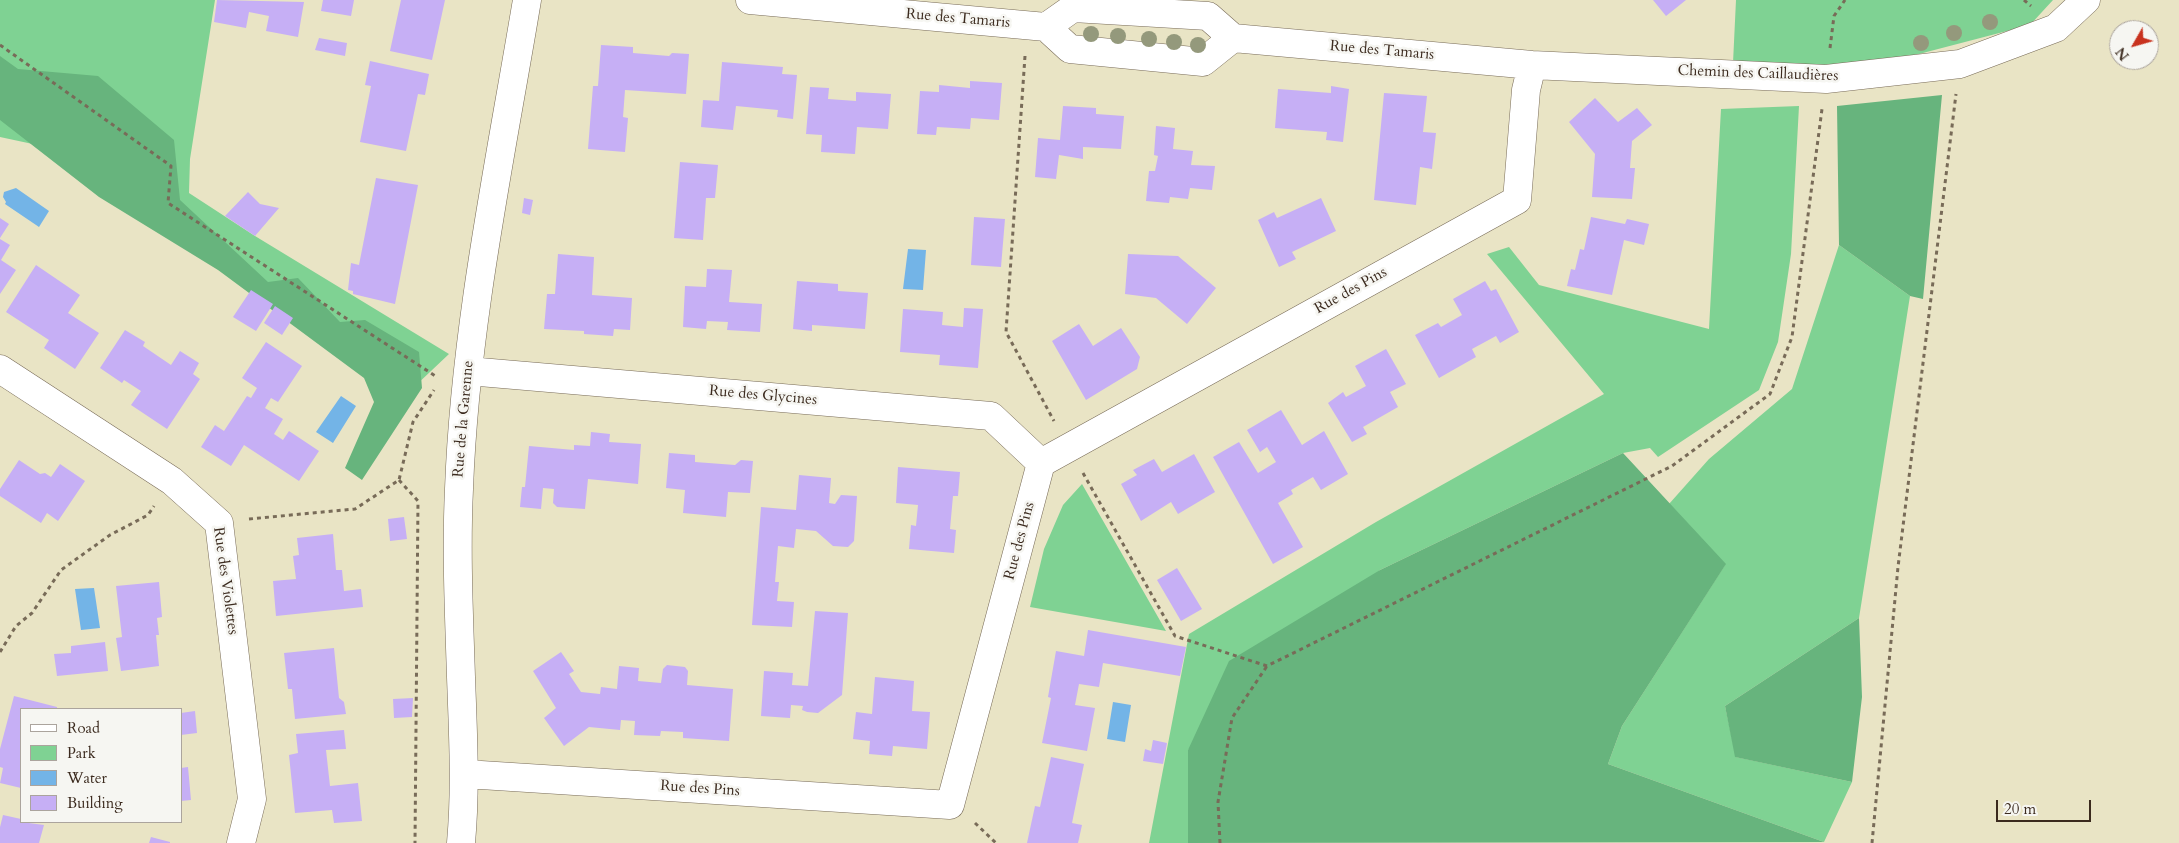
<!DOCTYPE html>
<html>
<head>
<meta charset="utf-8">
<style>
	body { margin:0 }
	#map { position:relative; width:2179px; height:843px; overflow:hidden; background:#e9e4c5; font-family:Cardo,serif }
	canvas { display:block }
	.legend { position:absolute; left:20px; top:708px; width:162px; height:115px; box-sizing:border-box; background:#f6f6f2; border:1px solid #aba49d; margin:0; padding:6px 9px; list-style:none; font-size:15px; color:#3b2a1e }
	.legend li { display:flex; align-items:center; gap:10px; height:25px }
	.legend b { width:25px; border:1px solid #aba49d }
	.north { position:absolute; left:2109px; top:20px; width:50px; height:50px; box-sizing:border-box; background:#f6f6f2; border:1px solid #aba49d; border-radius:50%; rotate:232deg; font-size:14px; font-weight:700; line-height:20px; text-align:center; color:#3b2a1e }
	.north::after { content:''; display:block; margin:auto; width:18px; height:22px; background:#c8321e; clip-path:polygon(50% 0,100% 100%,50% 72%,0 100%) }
	.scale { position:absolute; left:1996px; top:800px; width:95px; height:22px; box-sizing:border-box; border:2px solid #3b2a1e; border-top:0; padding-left:6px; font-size:15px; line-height:18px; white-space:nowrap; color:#3b2a1e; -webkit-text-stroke:4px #f6f6f2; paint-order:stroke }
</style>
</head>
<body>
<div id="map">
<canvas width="2179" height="843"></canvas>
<ul class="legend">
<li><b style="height:6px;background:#fff"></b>Road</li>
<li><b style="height:14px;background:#7fd293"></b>Park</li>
<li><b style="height:14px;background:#73b4e7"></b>Water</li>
<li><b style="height:14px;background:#c6aff5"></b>Building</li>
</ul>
<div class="north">N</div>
<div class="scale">20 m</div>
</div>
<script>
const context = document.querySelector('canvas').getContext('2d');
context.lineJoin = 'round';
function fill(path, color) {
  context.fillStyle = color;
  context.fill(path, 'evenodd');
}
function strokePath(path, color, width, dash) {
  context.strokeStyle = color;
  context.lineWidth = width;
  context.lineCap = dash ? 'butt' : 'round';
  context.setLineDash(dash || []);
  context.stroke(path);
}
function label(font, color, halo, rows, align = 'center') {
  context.font = font + ' Cardo,serif';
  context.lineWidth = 5;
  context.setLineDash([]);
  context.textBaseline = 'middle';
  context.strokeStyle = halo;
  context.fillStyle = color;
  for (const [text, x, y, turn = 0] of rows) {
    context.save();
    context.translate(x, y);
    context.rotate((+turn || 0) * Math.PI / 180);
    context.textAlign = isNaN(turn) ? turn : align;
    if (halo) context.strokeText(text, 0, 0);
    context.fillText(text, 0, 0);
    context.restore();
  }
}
const green = new Path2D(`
	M0 0H215L190 159 189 193 255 236 449 354 413 388 56 149 0 137Z
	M1736 0H2053L2030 25 1919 54 1838 69 1733 63Z
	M1799 106 1791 254 1778 342 1759 390 1658 457 1650 448 1623 453 1380 570 1188 750V843H1149L1189 634 1376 522 1604 394 1487 254 1509 247 1539 285 1709 329 1721 109Z
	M1839 245 1910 296 1859 618 1725 706 1736 757 1852 782 1824 842 1608 764 1622 726 1725 565 1669 504 1709 459 1792 389Z
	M1082 484 1166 631 1030 607 1044 549 1063 505Z`);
const forest = new Path2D(`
	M0 56 18 69 98 76 174 140 180 200 268 282 298 278 340 322 365 320 419 352 422 388 362 480 345 468 374 402 364 378 218 270 99 197 0 120Z
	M1942 95 1923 299 1910 296 1839 245 1837 106Z
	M1623 453 1726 564 1622 726 1608 764 1824 842 1188 843V750L1229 661 1380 570Z
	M1859 618 1862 697 1852 782 1735 757 1725 706Z`);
const water = new Path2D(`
	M16 188 49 211 39 227 5 204 6 202 3 197 4 192Z
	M908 249 926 250 923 290 903 289Z
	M341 396 356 406 333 443 316 432Z
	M94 588 100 628 81 630 75 589Z
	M1113 702 1131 705 1125 742 1107 739Z`);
const building = new Path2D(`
	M217 0 304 2 298 37 266 31 269 16 249 12 246 28 214 22Z
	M323 0H354L351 16 321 11Z
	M401 0H445L432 60 390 51Z
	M1653 0H1686L1666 16Z
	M319 38 347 43 345 56 315 50Z
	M601 45 633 47V53L669 56 672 53 689 54 686 94 625 90 623 117 628 118 625 152 588 149 593 86H598Z
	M370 61 429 74 425 95 418 94 406 151 360 142 371 86 365 85Z
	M722 62 783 67 782 74 797 75 793 119 777 117 778 110 736 106 733 130 701 127 703 100 719 101Z
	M970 81 1002 83 999 120 971 118 970 129 937 127 936 135 917 134 920 91 939 92V85L970 88Z
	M1331 86 1349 89 1343 142 1326 140 1327 132 1275 128 1278 89 1331 93Z
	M810 87 829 88 828 99 856 101V92L891 94 888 129 857 127 855 154 821 152 822 135 806 134Z
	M1384 93 1427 96 1423 132 1436 133 1432 169 1420 167 1416 205 1374 200Z
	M1595 98 1618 122 1637 108 1652 125 1632 141 1630 168H1635L1632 199 1592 197 1595 154 1569 122Z
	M1063 106 1096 108V114L1124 116 1121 149 1083 147V159L1059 155 1056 179 1035 177 1038 138 1060 140Z
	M1156 126 1175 128 1173 149 1193 151 1191 165 1215 166 1212 190 1190 188 1188 199 1170 197 1169 203 1146 201 1149 171H1155L1158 156 1154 155Z
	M680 162 718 165 715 198H706L703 240 674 238Z
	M376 178 418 185 395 304 353 294V291L348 290 351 263 359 265Z
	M248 192 260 204 279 208 255 236 225 216Z
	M524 198 533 200 530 215 522 213Z
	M1321 198 1336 231 1292 252 1296 259 1279 267 1258 220 1274 212 1277 218Z
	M974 217 1005 219 1001 267 971 265Z
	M1591 217 1625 224 1627 219 1649 224 1644 245 1624 240 1612 295 1567 286 1571 269 1575 270 1580 249 1584 250Z
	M0 218 9 224 0 238Z
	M0 239 10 245 1 260 16 270 0 294Z
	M558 254 594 257 592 295 632 298 630 330 614 329 613 336 584 334V331L544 329 547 294H555Z
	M1128 254 1178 256 1216 288 1187 324 1156 298 1125 294Z
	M36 265 80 295 68 313 99 333 75 369 44 348 49 340 6 312Z
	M707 269 732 270 729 302 762 304 760 332 727 330 728 322 707 321 706 329 683 327 685 286 706 287Z
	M797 281 838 284V291L868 293 865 329 812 325V331L793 329Z
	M1485 281 1491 291 1496 289 1519 332 1500 343 1496 336 1472 349 1476 357 1439 378 1415 335 1438 323 1441 327 1462 315 1453 299Z
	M251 290 273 304 256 331 233 317Z
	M275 306 293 318 282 335 264 323Z
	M964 308 983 309 978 368 939 365 940 355 900 352 903 309 943 312 942 325 963 327Z
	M1079 324 1093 346 1121 328 1140 357 1137 369 1086 400 1052 341Z
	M125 330 145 342 143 346 171 365 180 351 199 363 193 374 200 379 167 429 131 405 141 391 124 380 122 383 100 368Z
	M266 342 302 366 278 402 271 398 265 408 283 419 274 434 283 440 289 431 319 451 299 481 244 445 231 466 201 447 215 425 224 431 247 396 251 398 257 388 242 378Z
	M1386 349 1406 384 1390 392 1398 407 1363 427 1367 434 1352 442 1328 403 1343 392 1346 397 1366 386 1355 366Z
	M1281 410 1302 445 1324 431 1348 474 1321 490 1313 477 1291 490 1293 494 1278 503 1303 547 1273 564 1213 457 1239 442 1258 473 1276 462 1267 447 1260 452 1247 430Z
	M591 432 610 434 609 442 641 444 638 484 588 479 585 509 557 507 553 503 554 489 543 488 541 509 520 507 522 487H525L529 446 574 450V445L590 446Z
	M669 453 695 455V462L735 465 741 460 753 461 750 493 728 492 726 517 683 513 685 490 666 488Z
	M1194 454 1215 492 1178 514 1171 502 1141 521 1121 484 1137 475 1133 470 1154 459 1162 472Z
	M19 460 40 474 45 473 51 477 60 464 85 481 58 521 47 513 41 523 0 496V489Z
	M898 467 960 472 958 496H953L950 529 956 530 954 553 909 549 911 525 916 526 918 505 896 503Z
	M799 475 831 478 829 503 835 504 841 495 857 496 854 541 848 547 833 546 816 531 796 529 794 548 778 546 775 582H779L777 601 794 602 792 627 752 625 761 507 796 510Z
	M404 517 407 539 390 541 388 519Z
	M333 534 336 570H342L344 591 361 589 363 607 276 616 273 581 296 579 293 556 299 555 297 538Z
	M1177 568 1202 609 1181 621 1157 580Z
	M159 582 162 617 157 618 159 635H156L159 666 121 671 116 638 122 637 116 586Z
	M815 611 848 613 842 695 818 713 807 712 802 710 803 706 791 705 790 718 761 716 764 671 793 673 792 685 808 686Z
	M1088 630 1186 647 1180 676 1103 663 1099 687 1079 684 1075 705 1095 708 1087 751 1042 743 1051 698 1048 697 1056 651 1084 656Z
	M105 642 108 671 57 676 54 654 71 653V646Z
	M334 648 339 698 344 702 346 714 295 719 292 689H288L284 653Z
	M561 652 574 671 569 674 581 692 600 694 601 687 617 689 619 666 639 668 638 681 661 683 663 669 667 665 685 667 688 671 687 685 733 689 729 741 683 738V732L661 731 660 736 634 735 635 721 621 720 620 730 589 727 564 746 544 718 556 708 533 671Z
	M875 677 914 681 912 711 930 712 927 749 893 746 892 756 869 754 870 741 853 739 856 712 872 714Z
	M14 696 57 707V709H21V788L0 783 3 768 0 767V749Z
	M413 698 412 717 394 718 393 699Z
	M195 711 197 733 181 735V713Z
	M344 730 346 749 326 750 330 786 358 783 362 821 334 823 332 810 295 813 289 755 298 753 296 734Z
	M1153 740 1167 743 1163 764 1143 761 1145 749 1151 751Z
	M1051 757 1084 764 1072 823 1082 825 1078 843H1027L1035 806 1040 807Z
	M188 767 191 800 181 801V768Z
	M3 815 21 819V822L44 825 39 843H0V827Z
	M151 837 170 842V843H149Z`);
const path = new Path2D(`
	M2024 0 2031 6
	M0 45 171 166 168 203 437 377
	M1830 48 1834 16 1845 0
	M1025 56 1006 332 1054 421
	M1083 473 1175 636 1267 666 1672 466 1770 394 1792 337 1822 109
	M399 480 418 501 415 843
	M249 519 355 509 399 480 413 422 434 390
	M0 652 16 626 32 613 61 570 110 535 148 515 154 506
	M975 823 996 843
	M1220 843 1218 802 1232 718 1267 666
	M1872 843 1898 567 1956 94`);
const minor = new Path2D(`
	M750 0 1046 27 1073 8 1208 16 1233 38 1532 65 1826 79 1960 64 2056 28 2086 0
	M1046 27 1070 49 1203 62 1233 38
	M0 369 172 481 219 523 252 799 241 843
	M468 371 991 416 1041 463
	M465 774 950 805 1041 463 1517 200 1526 90 1532 65
	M461 843C466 788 463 733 461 677 459 614 456 552 459 489 465 326 500 162 527 0`);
const trees = [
	[1990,22],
	[1954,33],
	[1091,34],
	[1118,36],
	[1149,39],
	[1174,42],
	[1921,43],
	[1198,45]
];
const streetNames = [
	["Rue des Tamaris",958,19,5],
	["Rue des Tamaris",1382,51,5],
	["Chemin des Caillaudières",1758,74,2],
	["Rue des Pins",1351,291,-29],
	["Rue des Glycines",763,396,5],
	["Rue de la Garenne",464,419,-85],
	["Rue des Pins",1020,541,-75],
	["Rue des Violettes",225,581,82],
	["Rue des Pins",700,789,4]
];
fill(green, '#7fd293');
fill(forest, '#67b47d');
fill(water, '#73b4e7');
fill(building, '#c6aff5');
strokePath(minor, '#786b58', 29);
strokePath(path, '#786b58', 3, [4, 4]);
strokePath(minor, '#fff', 28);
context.fillStyle = '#94997c';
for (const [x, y] of trees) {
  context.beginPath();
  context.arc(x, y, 8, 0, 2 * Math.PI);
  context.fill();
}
label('15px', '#3b2a1e', '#f6f6f2', streetNames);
</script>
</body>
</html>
